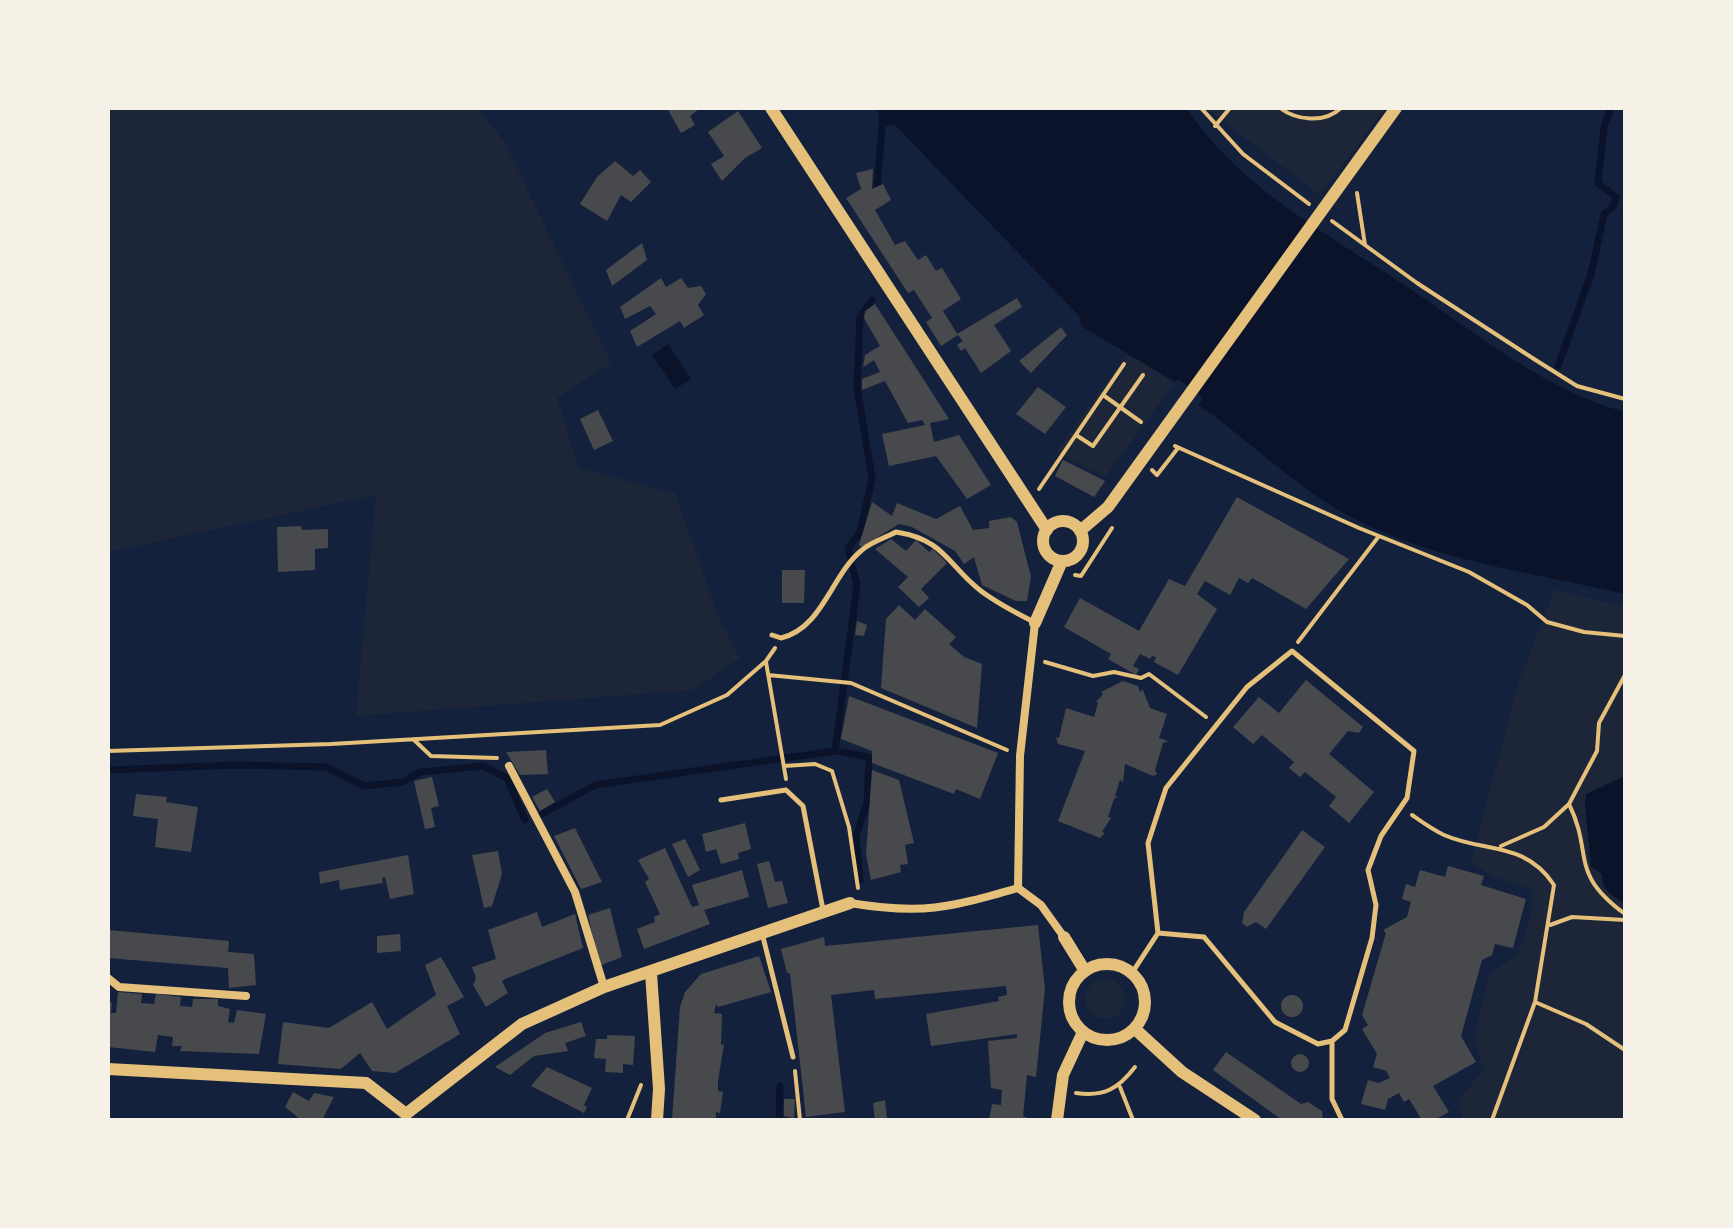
<!DOCTYPE html>
<html>
<head>
<meta charset="utf-8">
<style>
	body { margin:0 }
	#map { position:relative; width:1733px; height:1228px; overflow:hidden; background:#14213d; font-family:Raleway,sans-serif }
	canvas { display:block }
	.frame { position:absolute; inset:0; border:110px solid #f6f1e7; pointer-events:none }
</style>
</head>
<body>
<div id="map">
<canvas width="1733" height="1228"></canvas>
<div class="frame"></div>
</div>
<script>
const context = document.querySelector('canvas').getContext('2d');
context.lineJoin = 'round';
function fill(path, color) {
  context.fillStyle = color;
  context.fill(path, 'evenodd');
}
function strokePath(path, color, width, dash) {
  context.strokeStyle = color;
  context.lineWidth = width;
  context.lineCap = dash ? 'butt' : 'round';
  context.setLineDash(dash || []);
  context.stroke(path);
}
const green = new Path2D(`
	M108 108H477L504 141 611 363 557 398 578 468 675 493 721 624 740 658 693 690 356 716 376 495 108 552Z
	M1206 108H1385L1320 195Z
	M1127 354 1175 382 1105 477 1056 452Z
	M1555 589 1625 607V1120H1462L1459 1099 1484 1070 1474 1040 1489 975 1519 953 1532 910 1533 889 1494 877 1471 863 1518 683Z
	M1085 999a20 20 0 1 1 40 0a20 20 0 1 1-40 0Z`);
const water = new Path2D(`
	M875 108H1187C1238 188 1332 236 1409 288 1478 334 1544 390 1625 412V594C1531 572 1425 560 1340 511 1289 481 1247 438 1198 405L1203 398 1178 379 1175 382 1081 326 1080 317 895 125 887 126Z
	M668 344 691 379 675 389 652 355Z
	M1625 776V904C1613 896 1601 890 1602 874L1591 867 1585 804 1586 794Z`);
const stream = new Path2D(`
	M877 187 883 114 888 108
	M1558 366 1591 274 1604 214 1614 206 1616 197 1598 183 1604 127 1611 108
	M108 770 236 765 326 767 364 786 403 782 420 772 483 766 507 778 525 820
	M542 814 595 785 835 751
	M860 880 856 836 867 803 869 757 835 751 857 585 848 548 860 532 872 479 857 387 860 317 872 300
	M779 1120 780 1086`);
const building = new Path2D(`
	M667 108H700L690 116 695 125 681 133Z
	M738 111 762 148 745 158 722 181 711 164 724 156 708 132Z
	M615 161 633 176 640 170 651 182 631 202 621 195 607 221 580 204 597 177Z
	M873 169 872 189 883 184 891 200 875 210 895 245 905 241 918 260 926 255 936 271 942 268 961 299 943 311 958 335 941 346 926 322 932 318 914 290 908 293 846 198 861 189 856 173Z
	M642 243 647 260 612 286 606 270Z
	M661 278 666 287 681 278 688 288 701 286 706 294 698 305 704 315 684 328 680 321 637 347 630 331 656 314 650 306 625 319 620 307Z
	M1017 298 1022 307 994 325 1011 351 981 373 965 348 961 351 957 345 963 341 957 334Z
	M875 304 949 419 930 423 934 442 959 435 991 485 967 499 936 456 889 466 882 434 925 425 922 420 908 423 885 381 862 390V379L880 372 874 360 863 367 865 355 880 346 864 318 865 311Z
	M1061 327 1067 335 1031 373 1019 361Z
	M1038 387 1066 407 1045 434 1016 414Z
	M598 410 613 441 594 450 580 419Z
	M1063 460 1105 481 1094 497 1055 476Z
	M1237 497 1349 559 1306 609 1252 578 1248 583 1239 578 1230 595 1205 581 1197 594 1217 609 1178 675 1154 662 1156 657 1152 656 1150 659 1140 654 1133 666 1139 669 1136 675 1108 659 1111 654 1064 627 1080 598 1139 631 1169 579 1185 586Z
	M872 502 892 516 897 503 936 519 960 506 973 530 989 528V521L1011 517 1017 522 1031 577 1027 601H1016L982 585 974 557 964 564 955 551 912 527 899 524 862 547 859 545Z
	M301 526 302 530 328 529V548L315 549V570L278 572 277 527Z
	M891 539 906 551 916 540 929 552 933 549 947 563 921 589 929 598 919 607 898 587 908 577 875 549Z
	M782 570H805L804 603H782Z
	M899 605 915 620 925 609 956 637 949 644 964 657 982 664 977 728 881 688 886 619Z
	M857 621 867 625 864 636 855 635Z
	M1306 680 1363 727 1359 733 1348 731 1329 754 1374 792 1349 823 1329 806 1336 797 1305 772 1300 777 1289 768 1294 762 1262 735 1253 744 1233 727 1259 697 1279 713Z
	M1123 681 1138 686 1140 692 1143 690 1150 708 1167 714 1159 738 1168 741 1163 743 1155 770 1157 774 1153 776 1125 764 1123 782 1120 780 1115 796 1118 797 1114 799 1108 817 1111 818 1102 832 1105 833 1100 838 1058 821 1085 751 1058 744 1056 737 1059 738 1066 708 1094 717 1098 703 1096 702 1103 694 1101 692Z
	M849 696 998 753 980 799 956 789 954 794 872 763V751L841 739Z
	M546 750 548 774 520 775 506 752Z
	M872 770 899 780 914 843 905 845 908 864 900 865 901 872 871 880 866 854Z
	M432 777 439 806 431 808 435 827 425 829 414 781Z
	M547 789 555 802 540 811 532 797Z
	M136 794 167 797 166 802 198 807 191 852 155 847 158 819 133 816Z
	M745 823 751 849 738 853 739 859 721 864 716 849 706 852 702 834Z
	M575 828 602 882 581 889 554 836Z
	M1302 830 1325 847 1266 929 1256 922 1247 927 1242 923 1244 912Z
	M685 839 700 870 688 877 672 844Z
	M665 848 692 907 699 905 692 885 742 870 749 897 704 910 710 924 644 949 637 929 655 922 654 917 660 914 645 882 649 879 638 860Z
	M498 851 502 874 492 906 484 908 472 855Z
	M408 855 414 894 390 899 385 877 382 878 383 883 340 890 339 880 320 884 319 872Z
	M769 861 775 882 782 881 788 903 768 908 757 864Z
	M1448 866 1484 876 1481 885 1526 899 1513 948 1495 944 1492 955 1482 960 1461 1036 1476 1062 1433 1086 1449 1112 1434 1120H1422L1409 1099 1404 1102 1399 1093 1388 1099 1385 1110 1361 1104 1368 1080 1379 1083 1390 1078 1386 1071 1373 1067 1377 1054 1362 1029 1368 1025 1362 1015 1386 933 1383 930 1407 917 1411 902 1402 899 1406 884 1415 887 1420 870 1445 877Z
	M610 908 622 957 599 966 588 915Z
	M537 912 542 927 575 914 583 948 505 979 502 981 508 993 486 1007 473 985 476 978 472 967 496 959 488 930Z
	M1038 925 1045 989 1036 1077 1027 1075 1023 1116 1032 1120H989L992 1104 1001 1105 1002 1090 991 1088 988 1041 1017 1038V1034L931 1046 926 1014 999 1001 998 997 1007 995 1006 986 875 999 874 990 831 995 845 1112 806 1117 790 973H787L781 949 824 937 825 946Z
	M108 930 229 941 228 952 254 954 256 985 229 988 228 968 108 958Z
	M400 934 401 951 377 953V936Z
	M759 956 771 992 718 1007 716 1004 714 1013 722 1014 721 1045 724 1044 718 1081V1091L723 1092 720 1113 716 1112V1120H672L680 1007 685 992 701 974Z
	M441 957 464 997 447 1006 460 1034 395 1073 372 1071 360 1053 341 1069 278 1064 283 1022 329 1028 372 1002 387 1029 436 995 425 965Z
	M118 992 142 994 141 1003 154 1004 156 994 181 997 180 1006 192 1007 193 999H218V1006L230 1009 228 1022 234 1023 237 1010 266 1014 259 1054 180 1051 182 1046H172L173 1037 158 1035 155 1052 108 1047V1002L112 1003 111 1013H116Z
	M1281 1006a11 11 0 1 1 22 0a11 11 0 1 1-22 0Z
	M581 1022 586 1036 565 1043 568 1051 534 1056 510 1075 495 1067 545 1033Z
	M607 1035 635 1036 633 1065 623 1064V1073L605 1072 606 1059 594 1058 596 1039H607Z
	M1226 1052 1301 1104 1308 1102 1322 1111 1323 1120H1282L1213 1070Z
	M1291 1063a9 9 0 1 1 18 0a9 9 0 1 1-18 0Z
	M547 1067 592 1088 584 1105 587 1107 584 1113 531 1086Z
	M293 1092 309 1101 314 1093 334 1097 322 1120H301L285 1107Z
	M784 1099H795L794 1118 784 1116Z
	M885 1100 887 1120H875L873 1103Z`);
const path = new Path2D(`
	M1201 108 1243 154 1309 204
	M1280 108C1296 120 1324 124 1341 108
	M1215 126 1230 108
	M1357 193 1365 245
	M1332 221 1417 283 1534 359 1577 386 1625 399
	M1103 395 1141 422
	M1076 435 1093 446 1143 375
	M1175 446 1359 528 1469 572 1527 605 1547 622 1584 632 1625 636
	M1152 470 1157 475 1178 448
	M1039 489 1124 364
	M1075 575 1081 576 1112 528
	M1298 642 1379 536
	M766 662 786 779
	M1045 662 1093 676 1114 672 1141 678 1149 674 1206 717
	M768 675 851 683 1007 750
	M413 739 431 756 497 758
	M108 751 331 744 660 725 727 695 766 661 775 648
	M784 766 815 764 832 771 849 827 858 888
	M1569 804 1597 751 1599 723 1625 675
	M1412 815C1422 822 1433 830 1444 835 1485 853 1525 841 1554 885L1535 1002
	M1501 846 1544 827 1569 804C1594 855 1568 872 1625 914
	M1550 925 1572 917 1625 920
	M795 1071 800 1120
	M1120 1087 1133 1120
	M1076 1093C1104 1097 1118 1089 1135 1067
	M627 1120 641 1085
	M1492 1120 1535 1002 1586 1024 1625 1050`);
const service = new Path2D(`
	M772 635 781 638C823 628 831 575 862 550 871 542 885 538 896 532 946 540 947 565 981 591 997 603 1016 613 1034 622
	M721 800 786 790 803 806 823 910
	M762 933 793 1057
	M1132 973 1158 933 1148 843 1166 788 1247 687 1292 651 1414 751 1407 798 1381 836 1368 870 1376 905 1372 938 1345 1030 1332 1041 1318 1044 1275 1022 1204 937 1158 933
	M1332 1041V1099L1342 1120`);
const minor = new Path2D(`
	M509 766 575 892 604 987
	M1018 888 1020 756 1035 623
	M1018 888 1041 905 1064 937
	M850 903C921 915 949 908 1018 888
	M108 978 119 987 246 996`);
const tertiary = new Path2D(`
	M771 108 1047 530
	M1043 541a20 20 0 1 1 40 0a20 20 0 1 1-40 0Z
	M1080 531 1108 507 1396 108
	M1035 623 1062 561
	M1064 937 1085 971
	M1069 1002a38 38 0 1 1 76 0a38 38 0 1 1-76 0Z
	M651 973 659 1089 657 1120
	M1135 1029 1182 1072 1255 1120
	M108 1069 366 1083 406 1114 522 1024 604 987 850 903
	M1057 1120 1063 1075 1083 1032`);
fill(green, '#1d2539');
fill(water, '#0b132b');
strokePath(stream, '#0b132b', 7);
fill(building, '#48494c');
strokePath(path, '#e5c07b', 4);
strokePath(service, '#e5c07b', 5);
strokePath(minor, '#e5c07b', 8);
strokePath(tertiary, '#e5c07b', 12);
</script>
</body>
</html>
